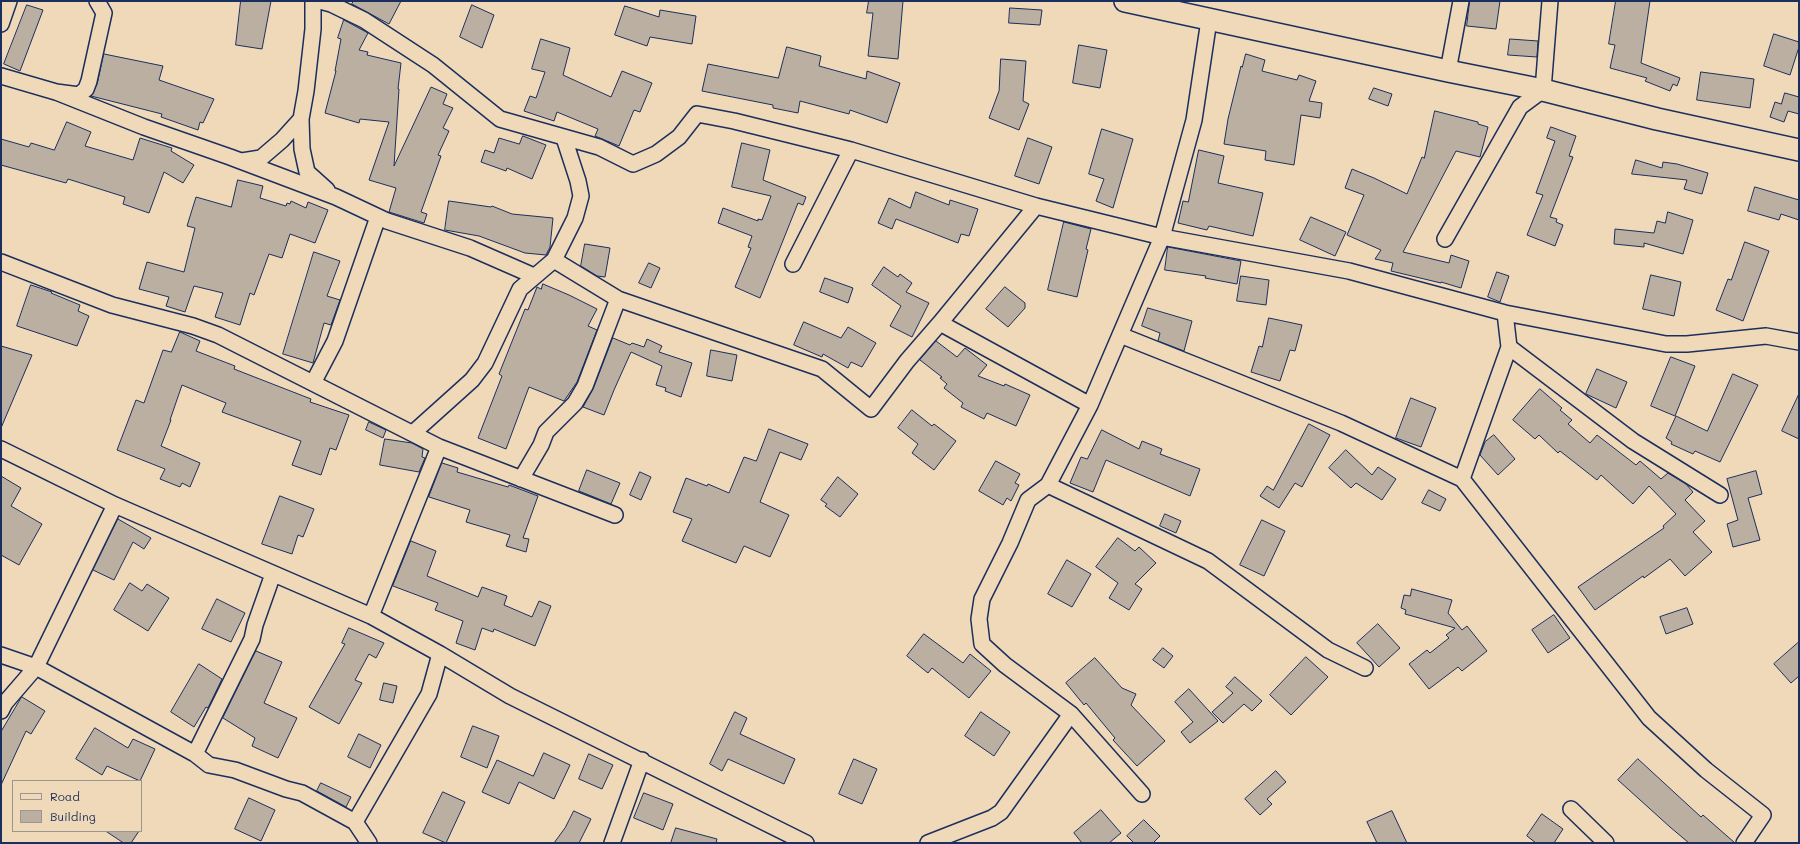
<!DOCTYPE html>
<html>
<head>
<meta charset="utf-8">
<style>
	body { margin:0 }
	#map { position:relative; width:1800px; height:844px; overflow:hidden; background:#f0d9b8; font-family:Mali,sans-serif }
	canvas { display:block }
	.frame { position:absolute; inset:0; border:2px solid #1b2f5e; pointer-events:none }
	.legend { position:absolute; left:12px; top:780px; width:130px; height:52px; box-sizing:border-box; background:#f0d9b8; border:1px solid #9b9594; margin:0; padding:5px 7px; list-style:none; font-size:12px; color:#1b2f5e }
	.legend li { display:flex; align-items:center; gap:8px; height:20px }
	.legend b { width:20px; border:1px solid #9b9594 }
</style>
</head>
<body>
<div id="map">
<canvas width="1800" height="844"></canvas>
<div class="frame"></div>
<ul class="legend">
<li><b style="height:5px;background:#f0d9b8"></b>Road</li>
<li><b style="height:11px;background:#bbafa2"></b>Building</li>
</ul>
</div>
<script>
const context = document.querySelector('canvas').getContext('2d');
context.lineJoin = 'round';
function fill(path, color) {
  context.fillStyle = color;
  context.fill(path, 'evenodd');
}
function strokePath(path, color, width, dash) {
  context.strokeStyle = color;
  context.lineWidth = width;
  context.lineCap = dash ? 'butt' : 'round';
  context.setLineDash(dash || []);
  context.stroke(path);
}
const building = new Path2D(`
	M241 1H271L262 49 236 45Z
	M354 1H401L389 24 352 4Z
	M869 1H903L898 59 868 56 873 13H867Z
	M1470 1H1500L1496 29 1467 26Z
	M1616 1H1650L1641 63 1680 78 1677 86 1673 84 1670 91 1645 81 1647 78 1610 68 1615 45 1609 44Z
	M27 5 43 10 20 71 4 64Z
	M472 5 494 15 482 48 460 37Z
	M625 6 659 17 660 10 696 16 692 44 650 37 647 46 615 35Z
	M1010 8 1042 10 1040 25 1009 23Z
	M344 20 368 33 359 50 368 52 367 55 401 63 398 89H399L394 166 431 87 447 94 443 104 453 108 443 128 449 131 438 155 441 156 421 212 427 214 424 223 389 212 396 188 369 180 389 122 360 119 359 123 325 113 336 71H335L341 39 338 38Z
	M1774 34 1799 42V47L1790 75 1764 66Z
	M541 39 570 48 563 75 611 97 622 71 652 83 640 112 634 110 619 146 595 136 598 129 557 112 554 121 524 111 530 96 536 98 545 72 532 69Z
	M1510 39 1538 41 1537 57 1508 55Z
	M1079 45 1107 50 1100 88 1073 83Z
	M787 47 821 56 819 66 866 79 867 71 900 83 887 123 850 110 849 114 800 101 798 113 773 108V105L702 91 708 64 778 78Z
	M104 54 163 66 159 80 214 99 203 123 200 122 198 130 161 117 162 114 91 96 97 84Z
	M1246 54 1265 60 1262 71 1297 80 1299 75 1316 81 1309 101 1322 103 1320 118 1301 115 1294 165 1265 160 1266 151 1224 144 1228 119 1241 66 1242 67Z
	M1001 59 1026 61 1023 101 1029 104 1019 130 989 118 999 91Z
	M1701 72 1754 79 1750 108 1697 100Z
	M1374 88 1392 94 1388 106 1369 99Z
	M1785 93 1799 97V114L1788 111 1784 122 1770 117 1775 102 1781 104Z
	M1435 111 1478 122V124L1488 127 1480 157 1456 151 1403 252 1449 263 1451 255 1469 261 1461 288 1441 282V283L1391 271 1393 263 1375 259 1381 250 1347 235 1364 195 1345 188 1352 169 1374 178 1407 194 1422 157 1424 158Z
	M67 122 91 132 85 146 133 160 140 138 172 148 171 151 194 165 183 183 164 172 149 213 123 204 125 197 68 179 66 183 1 165V139L29 147 31 143 54 150Z
	M1551 127 1576 136 1569 156 1573 157 1550 217 1557 219 1556 222 1563 225 1555 246 1527 235 1543 195 1536 193 1555 141 1547 138Z
	M1102 129 1133 139 1113 208 1096 201 1104 179 1089 174Z
	M523 136 546 145 532 179 507 168 506 171 481 162 485 150 494 153 499 138 519 144Z
	M1028 138 1052 147 1039 184 1015 176Z
	M742 143 770 150 763 180 806 197 803 205 798 203 760 298 735 287 751 248 748 247 752 236 718 223 723 208 758 221V219L762 220 771 196 732 187Z
	M1199 150 1224 156 1218 183 1263 193 1253 236 1209 226 1207 230 1178 223 1183 201 1188 202Z
	M1636 160 1662 168 1663 162 1677 164 1708 173 1702 194 1684 189 1687 180 1632 174Z
	M238 180 263 186 260 198 286 206 287 203 290 204 291 201 306 208 308 202 328 210 315 243 290 234 282 258 269 254 254 295 250 293 240 325 215 317 223 293 194 286 185 312 166 306 169 297 139 289 147 262 184 272 195 228 187 226 196 197 231 207Z
	M1755 187 1799 200V220L1781 214 1779 220 1748 211Z
	M916 192 949 205 950 200 978 209 969 236 961 234 958 243 896 219 892 229 878 223 889 198 910 208Z
	M449 201 491 207 492 206 512 214 553 218 550 247 546 255 525 253 479 236 445 230Z
	M1668 212 1693 220 1683 254 1644 243V247L1614 244 1615 229 1654 233 1657 221 1665 223Z
	M1311 217 1346 232 1335 256 1300 240Z
	M1064 222 1091 229 1086 249 1088 250 1077 297 1048 290Z
	M1745 242 1769 251 1743 321 1716 310 1728 279 1731 280Z
	M585 244 610 248 605 277 597 276 581 266Z
	M1168 247 1241 261 1237 284 1205 278 1206 276 1165 270Z
	M314 252 340 261 327 296 340 300 331 325 324 323 313 363 283 354Z
	M649 263 660 268 651 288 639 283Z
	M884 267 898 277 900 274 912 283 906 292 929 303 912 337 890 326 901 306 872 285Z
	M1497 272 1509 276 1500 302 1488 297Z
	M1651 275 1681 282 1674 316 1643 309Z
	M1241 276 1269 280 1266 305 1237 301Z
	M825 278 853 288 848 303 820 292Z
	M543 284 569 295 597 309 588 326 597 330 577 382 564 401 529 387 506 449 478 438 502 376 499 374 525 309 528 310 537 287 541 289Z
	M31 285 52 292 51 293 80 305 78 311 89 316 77 346 17 326Z
	M1005 287 1025 303V308L1008 327 986 309Z
	M1148 308 1192 321 1184 351 1158 341 1160 333 1142 326Z
	M1269 318 1302 325 1295 351 1290 350 1280 381 1251 372 1259 346 1262 347Z
	M804 322 841 338 848 327 876 343 862 367 851 362 848 368 823 354 822 357 794 345Z
	M180 332 200 341 196 351 235 366 234 369 311 399 310 402 349 415 336 450 330 448 321 475 292 465 301 441 222 412 226 403 182 385 170 420H171L161 446 200 463 190 487 182 483 180 487 160 479 165 469 117 450 136 400 144 403 163 350 171 352Z
	M613 338 630 345 632 343 644 347 647 339 662 346 659 352 692 363 681 397 665 391 666 388 656 385 662 366 631 352 614 390 604 415 583 407 593 389Z
	M936 341 957 357 965 348 987 365 978 376 1004 386 1005 384 1030 395 1016 426 987 413 984 419 961 407 963 403 944 388 947 384 940 378 942 377 920 360Z
	M1 346 32 355 1 428Z
	M711 350 737 355 732 381 707 376Z
	M1671 357 1695 366 1675 416 1651 406Z
	M1597 369 1627 382 1616 408 1586 394Z
	M1733 374 1758 385 1720 462 1695 451 1693 454 1671 444 1672 442 1666 438 1676 416 1707 431Z
	M1540 389 1562 408 1560 410 1572 420 1568 424 1590 443 1597 435 1636 465 1640 461 1661 479 1668 473 1686 484 1693 492 1685 500 1705 521 1693 532 1712 552 1685 576 1670 559 1644 578 1643 576 1595 610 1578 587 1664 528 1663 526 1676 514 1649 486 1633 504 1601 475 1597 480 1560 451 1558 453 1539 435 1535 439 1513 420Z
	M1799 394V439L1782 431Z
	M1411 398 1436 408 1421 447 1396 438Z
	M912 410 932 426 934 424 956 441 934 470 912 453 918 444 898 428Z
	M369 422 386 430 383 438 366 430Z
	M1309 424 1330 435 1302 487 1295 483 1279 508 1260 496 1267 486 1273 490Z
	M769 429 808 444 801 460 780 452 760 502 789 515 770 557 744 546 736 563 682 541 692 519 673 512 686 478 707 486 708 484 729 493 744 457 756 461Z
	M1102 430 1139 449 1142 441 1162 449 1160 454 1200 469 1190 496 1106 460 1093 492 1070 483 1081 457 1087 459Z
	M1494 435 1515 459 1498 475 1480 455 1485 442Z
	M385 439 412 443 423 449 422 457 425 458 419 472 380 465Z
	M1346 450 1372 475 1378 467 1396 479 1382 500 1356 483 1351 488 1329 468Z
	M996 461 1020 474 1015 483 1019 485 1011 501 1007 498 1003 505 979 491Z
	M442 463 458 468 457 472 508 487 509 485 538 496 523 538 529 539 526 552 506 546 510 535 466 522 470 510 429 497Z
	M587 470 620 483 611 504 579 491Z
	M1756 471 1762 494 1748 498 1760 540 1733 547 1727 524 1738 520 1727 479Z
	M640 472 651 477 641 500 630 495Z
	M1 476 21 488 11 506 42 524 19 565 1 555Z
	M838 477 858 494 840 517 825 506 827 504 821 500Z
	M1429 490 1446 499 1440 511 1422 503Z
	M280 496 314 509 303 537 298 535 292 554 262 544Z
	M1165 514 1181 521 1176 533 1160 526Z
	M118 519 151 538 144 549 133 542 114 580 93 570Z
	M1262 520 1285 531 1264 576 1240 565Z
	M1118 538 1135 551 1139 547 1156 563 1135 584 1142 589 1129 610 1109 598 1118 583 1096 567Z
	M411 541 436 551 427 576 478 597 482 587 507 596 504 605 532 617 539 601 551 606 535 646 494 629 493 632 482 628 475 650 456 643 463 621 435 610 438 603 393 586Z
	M1067 560 1091 574 1072 607 1048 594Z
	M130 583 142 591 147 584 169 598 148 631 114 610Z
	M1412 589 1452 600 1448 613 1462 630 1467 626 1487 651 1462 671 1458 667 1429 689 1409 664 1427 650 1430 653 1449 638 1446 635 1455 628 1405 614 1406 610 1401 608 1404 595 1410 596Z
	M217 599 245 613 231 642 202 629Z
	M1687 608 1693 624 1666 634 1660 617Z
	M1554 615 1570 638 1548 653 1532 630Z
	M1378 624 1400 648 1379 667 1357 643Z
	M349 628 384 643 376 658 369 654 355 680 362 683 339 724 309 707 345 644 342 643Z
	M924 634 963 663 970 654 991 671 969 698 932 668 928 673 907 656Z
	M1799 642V676L1791 683 1774 664Z
	M1163 648 1173 656 1164 668 1153 660Z
	M256 651 282 662 264 703 297 718 278 758 252 746 255 738 223 718Z
	M1306 657 1328 677 1291 715 1270 695Z
	M1095 658 1122 688 1136 694 1131 705 1165 741 1137 766 1113 740 1115 738 1086 703 1084 705 1066 683Z
	M199 664 222 679 208 708 206 707 194 727 171 712Z
	M1235 677 1262 701 1252 711 1244 704 1223 723 1212 712 1233 693 1226 687Z
	M384 683 397 686 393 703 380 700Z
	M1189 689 1218 721 1190 743 1181 732 1193 722 1175 702Z
	M22 697 45 711 31 734 26 731 1 785V732Z
	M735 712 747 718 740 734 795 759 784 784 728 759 722 771 710 764Z
	M981 712 1010 732 994 756 965 736Z
	M473 726 499 736 487 768 461 757Z
	M95 728 128 748 133 739 155 749 140 781 107 766 102 775 76 759Z
	M359 734 381 745 370 768 348 757Z
	M544 753 570 765 554 799 519 782 509 804 482 792 497 760 533 776Z
	M589 754 613 765 602 789 579 779Z
	M854 759 877 769 862 804 839 794Z
	M1638 759 1701 817 1703 815 1735 843H1689L1670 827 1618 780Z
	M1276 771 1286 782 1267 799 1272 804 1260 815 1245 799Z
	M321 783 351 797 346 807 317 791Z
	M443 792 465 802 446 843 423 833Z
	M644 793 673 804 663 830 634 818Z
	M249 798 275 810 261 841 235 829Z
	M1101 810 1121 833 1109 843H1082L1074 833Z
	M574 811 591 819 579 843H554L565 828Z
	M1392 811 1407 843H1377L1367 822Z
	M1542 814 1563 829 1554 843H1536L1527 836Z
	M1144 820 1160 836 1153 843H1134L1127 836Z
	M676 828 717 839 716 843H671Z
	M106 831H139L131 843H124Z`);
const minor = new Path2D(`
	M313 1V29L306 91 301 119 302 149 307 172 327 190
	M320 1 331 4 364 20 433 65 500 119 599 147 633 164 656 154 679 137 697 114 734 121 851 150 1036 206 1162 237 1349 271 1505 313 1666 344H1687L1766 336 1799 342
	M1 24 9 1
	M1448 71 1461 1
	M1 76 56 92 79 95 86 89 89 81 104 13 97 1
	M56 92 144 127 230 157 336 197 387 221 470 248 534 276
	M242 161 261 158 282 140 301 119
	M1445 239 1520 107 1543 90 1550 1
	M1 262 112 305 193 326 218 335 439 447 615 515
	M793 264 851 150
	M618 299 822 369 871 409 907 361 940 323 1090 405
	M940 323 1036 206
	M1120 335 1341 423 1462 479 1649 718 1706 770 1763 815 1744 843
	M1509 347 1633 441 1720 495
	M313 383 335 341 378 217
	M413 433 472 380 485 363 520 289 554 260 575 218 581 196 578 181 564 138
	M1 449 115 505 371 616 440 654 510 696 806 843
	M521 479 541 445 546 432 575 403 585 386 618 299 554 260
	M1462 479 1509 347 1505 313
	M1048 485 1208 561 1328 650 1365 668
	M371 616 439 447
	M1 655 36 667 195 754 209 765 235 770 286 789 302 793 355 822
	M1 711 5 703 36 667 115 505
	M195 754 252 639 255 625 273 574
	M1142 794 1071 714 1005 665 982 644 979 619 982 599 1010 543 1028 500 1048 485 1090 405 1162 237 1194 120 1209 20
	M1571 809 1606 843
	M369 843 355 822 429 694 440 654
	M612 843 642 760
	M928 843 992 818 1001 812 1071 714`);
const secondary = new Path2D(`
	M1125 1 1448 71 1543 90 1657 119 1799 150`);
fill(building, '#bbafa2');
strokePath(building, '#1b2f5e', 1);
strokePath(minor, '#1b2f5e', 18);
strokePath(secondary, '#1b2f5e', 24);
strokePath(minor, '#f0d9b8', 15);
strokePath(secondary, '#f0d9b8', 21);
</script>
</body>
</html>
